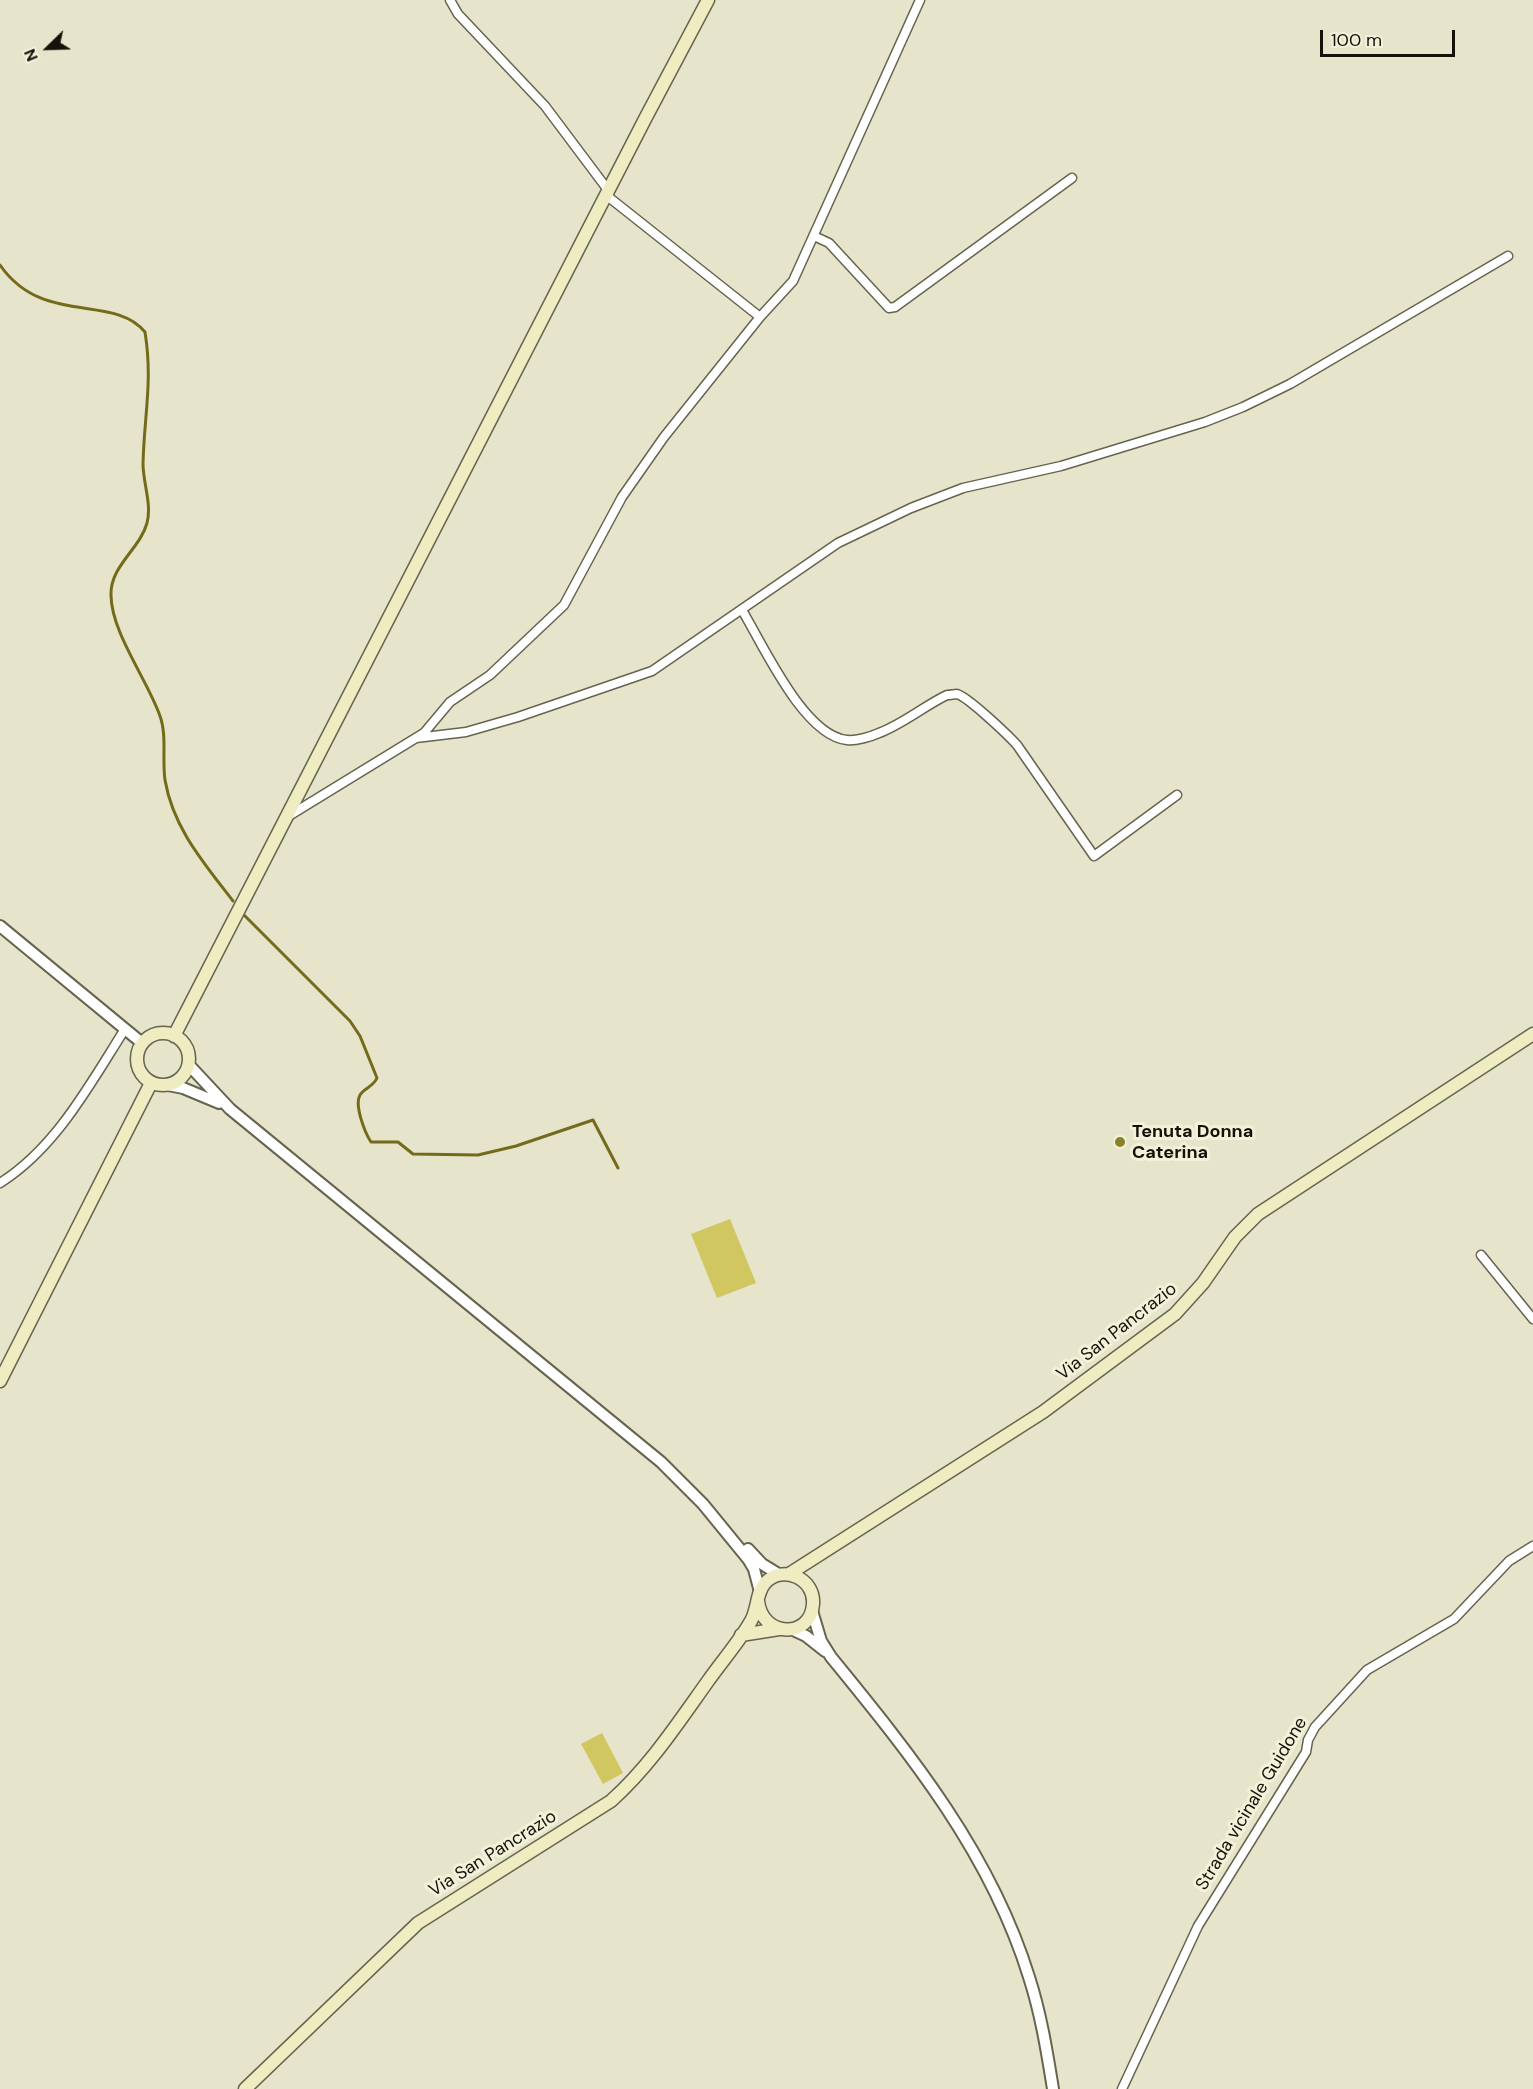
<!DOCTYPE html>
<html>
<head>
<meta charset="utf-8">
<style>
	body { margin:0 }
	#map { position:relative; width:1533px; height:2089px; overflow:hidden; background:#e6e4cb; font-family:"DM Sans",sans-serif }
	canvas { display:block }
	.north { position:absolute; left:18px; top:18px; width:60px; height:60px; -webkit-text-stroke:4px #f3f1d8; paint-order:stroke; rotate:247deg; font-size:16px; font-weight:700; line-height:24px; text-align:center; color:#14130b }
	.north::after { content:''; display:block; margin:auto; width:21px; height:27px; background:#14130b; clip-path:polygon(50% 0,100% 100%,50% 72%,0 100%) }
	.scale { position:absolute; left:1320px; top:30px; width:135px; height:27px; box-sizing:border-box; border:3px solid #14130b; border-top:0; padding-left:8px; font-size:18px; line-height:21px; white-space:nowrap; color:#14130b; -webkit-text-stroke:4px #f3f1d8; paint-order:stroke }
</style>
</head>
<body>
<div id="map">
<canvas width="1533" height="2089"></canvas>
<div class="north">N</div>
<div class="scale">100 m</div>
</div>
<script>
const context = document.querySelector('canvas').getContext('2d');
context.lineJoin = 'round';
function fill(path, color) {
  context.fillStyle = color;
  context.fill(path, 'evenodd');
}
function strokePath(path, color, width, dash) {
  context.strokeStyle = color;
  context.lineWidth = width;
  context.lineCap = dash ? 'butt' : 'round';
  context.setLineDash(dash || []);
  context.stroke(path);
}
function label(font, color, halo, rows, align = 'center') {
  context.font = font + ' "DM Sans",sans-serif';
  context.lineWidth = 6;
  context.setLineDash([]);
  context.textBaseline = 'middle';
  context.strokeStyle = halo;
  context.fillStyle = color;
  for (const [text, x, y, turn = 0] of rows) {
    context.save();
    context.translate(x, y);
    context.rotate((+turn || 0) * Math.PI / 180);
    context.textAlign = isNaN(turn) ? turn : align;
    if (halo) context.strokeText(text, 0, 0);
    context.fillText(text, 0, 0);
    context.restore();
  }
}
const green = new Path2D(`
	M730 1219 756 1283 717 1298 691 1234Z
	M602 1733 623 1773 603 1784 581 1744Z`);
const stream = new Path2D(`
	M0 265C43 327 113 293 145 332 153 382 144 416 143 464 143 483 152 504 147 523 140 549 110 566 111 595 111 632 148 681 160 716 167 735 162 760 165 780 173 828 204 863 233 901
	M244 915 350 1021 360 1036 377 1078C373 1087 364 1088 360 1095 354 1105 365 1133 371 1142H398L413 1154 478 1155 516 1146 593 1120 618 1168`);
const minor = new Path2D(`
	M450 0 458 14 545 106 608 190
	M606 195 760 317
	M814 236 829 243 889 308 895 307 1072 178
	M742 610C763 645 804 736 847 740 856 741 870 737 879 733 903 724 924 706 947 695 951 695 954 694 957 694 968 697 1008 735 1017 745L1094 856 1177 795
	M416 738 466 732 518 717 652 671 838 543 911 508 963 488 1061 466 1205 422 1243 407 1290 384 1508 256
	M287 817 424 733 450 702 490 675 564 605 622 497 664 437 760 317 793 281 920 0
	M0 1183C56 1148 90 1084 125 1029
	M1481 1255 1533 1319
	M1122 2089 1198 1926 1306 1752 1308 1740 1315 1727 1367 1670 1454 1619 1509 1561 1533 1546`);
const tertiary = new Path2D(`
	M0 926 142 1043
	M188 1064 230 1109 661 1462 703 1504 748 1559 754 1569 760 1592
	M168 1085 183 1088 219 1103
	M748 1549 762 1564 780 1575
	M812 1611 821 1641 831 1657C912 1756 991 1854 1029 1977 1041 2014 1047 2052 1053 2089
	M791 1629 806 1636 825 1651`);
const secondary = new Path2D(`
	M137 1059a26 26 0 1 1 52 0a26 26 0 1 1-52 0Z
	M174 1036 645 119 708 0
	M0 1381 151 1083
	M789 1574 1043 1412 1175 1314 1203 1283 1235 1237 1258 1214 1533 1034
	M741 1635 779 1629
	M245 2089 418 1923 611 1801C650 1766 678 1723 708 1681 722 1661 739 1642 751 1621 758 1609 756 1593 765 1583 782 1564 815 1578 813 1604 811 1639 762 1638 758 1601`);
const markers = [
	[1120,1142,6,"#8b832a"]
];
const poiNames = [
	["Tenuta Donna",1132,1132],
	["Caterina",1132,1153]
];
const streetNames = [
	["Via San Pancrazio",1117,1332,-38],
	["Strada vicinale Guidone",1252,1804,-59],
	["Via San Pancrazio",493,1854,-32]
];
fill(green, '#d1c760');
strokePath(stream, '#736b19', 3);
strokePath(minor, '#66644e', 11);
strokePath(tertiary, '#66644e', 14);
strokePath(secondary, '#66644e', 15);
strokePath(minor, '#fff', 8);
strokePath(tertiary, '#fff', 10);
strokePath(secondary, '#efecc2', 12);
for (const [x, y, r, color] of markers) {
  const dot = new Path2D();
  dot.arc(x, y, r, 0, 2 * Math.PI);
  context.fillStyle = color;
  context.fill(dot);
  strokePath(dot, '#f3f1d8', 2);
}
label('bold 18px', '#14130b', '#f3f1d8', poiNames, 'left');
label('18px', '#14130b', '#f3f1d8', streetNames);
</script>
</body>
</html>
